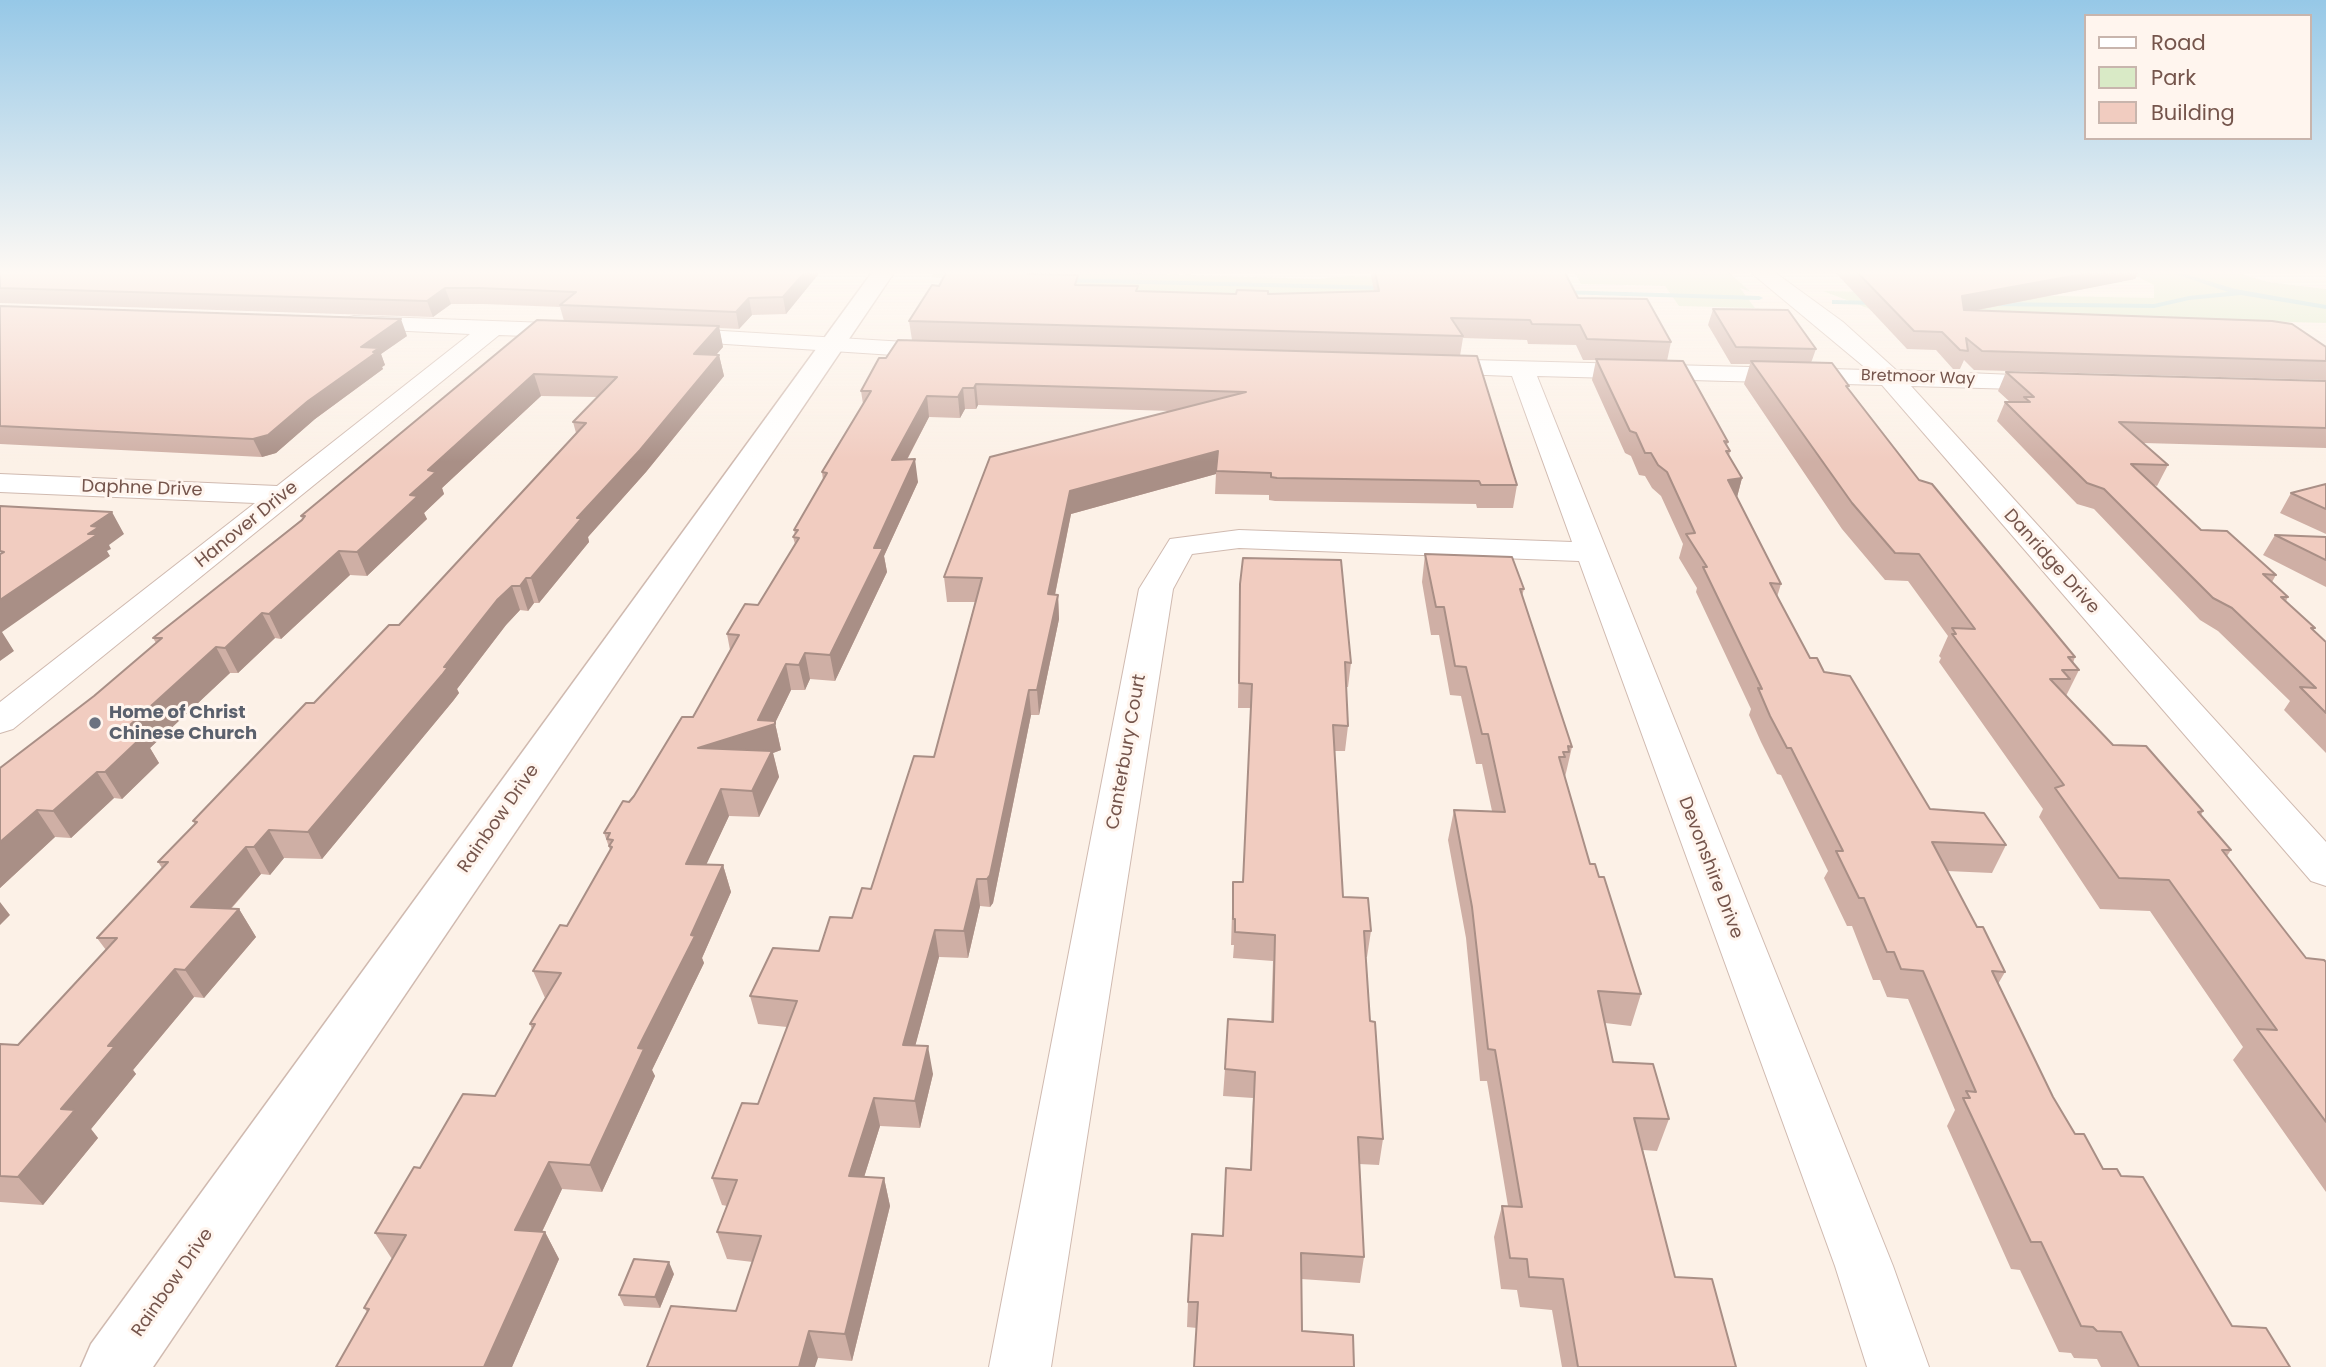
<!DOCTYPE html>
<html>
<head>
<meta charset="utf-8">
<style>
	body { margin:0 }
	#map { position:relative; width:2326px; height:1367px; overflow:hidden; background:#fcf1e7; font-family:Poppins,sans-serif }
	canvas { display:block }
	.legend { position:absolute; left:2084px; top:14px; width:228px; height:126px; box-sizing:border-box; background:#fff5ee; border:2px solid #c8b5ad; margin:0; padding:9px 12px; list-style:none; font-size:21px; color:#75554c }
	.legend li { display:flex; align-items:center; gap:14px; height:35px }
	.legend b { width:35px; border:2px solid #c8b5ad }
</style>
</head>
<body>
<div id="map">
<canvas width="2326" height="1367"></canvas>
<ul class="legend">
<li><b style="height:9px;background:#fff"></b>Road</li>
<li><b style="height:19px;background:#d9eac6"></b>Park</li>
<li><b style="height:19px;background:#f1ccc0"></b>Building</li>
</ul>
</div>
<script>
const context = document.querySelector('canvas').getContext('2d');
context.lineJoin = 'round';
function fill(path, color) {
  context.fillStyle = color;
  context.fill(path, 'evenodd');
}
function strokePath(path, color, width, dash) {
  context.strokeStyle = color;
  context.lineWidth = width;
  context.lineCap = dash ? 'butt' : 'round';
  context.setLineDash(dash || []);
  context.stroke(path);
}
function label(font, color, halo, rows, align = 'center') {
  context.font = font + ' Poppins,sans-serif';
  context.lineWidth = 6;
  context.setLineDash([]);
  context.textBaseline = 'middle';
  context.strokeStyle = halo;
  context.fillStyle = color;
  for (const [text, x, y, turn = 0] of rows) {
    context.save();
    context.translate(x, y);
    context.rotate((+turn || 0) * Math.PI / 180);
    context.textAlign = isNaN(turn) ? turn : align;
    if (halo) context.strokeText(text, 0, 0);
    context.fillText(text, 0, 0);
    context.restore();
  }
}
const green = new Path2D(`
	M935 271H1066L1318 279 1348 276 1548 279 1512 302 1076 291 931 277Z
	M1574 271H1727L1751 292 1740 288 1755 308 1679 306 1665 286 1581 284Z
	M2126 271H2231L2268 282 2326 289V323L1875 311 1823 291 2154 298V285Z`);
const stream = new Path2D(`
	M928 271 962 272 966 274 962 276 931 274H928Z
	M2167 271H2176L2235 289 2326 305V309L2241 295 2189 300 2154 308 1989 306 1985 304 1989 302 2154 304 2189 296 2228 292Z
	M1061 278 1388 286 1392 288 1388 290 1064 282H1061Z
	M1558 290 1759 296 1763 298 1759 300 1561 294H1558Z
	M1832 300 1880 301 1884 303 1880 305 1835 304H1832Z`);
const minor = new Path2D(`
	M1749 271H1773L1843 322 1896 370 2061 377 2065 382 2061 387 2052 390 1911 386 2326 842V886L2311 881 1882 385 1537 376 1893 1266 1929 1367H1867L1835 1266 1579 561 1239 548 1192 554 1173 589 1051 1367H989L1139 589 1170 539 1239 530 1572 542 1512 376 1431 373 1422 371 1419 366 1422 361 1431 359 1868 370Z
	M354 316 576 324 584 326 588 331 584 336 576 338 499 335 13 729 0 733V702L255 503 0 492V474L277 486 470 334 346 328 342 323 346 318Z
	M673 328 939 344 948 346 951 351 948 356 939 358 665 340 661 335 665 330Z`);
const tertiary = new Path2D(`
	M873 271H895L153 1367H81L91 1344Z`);
const wall = new Path2D(`
	M0 271H821L786 314 752 315 739 329 719 328 723 347 716 355H719L724 376 646 472 588 537 589 542 539 603H534L528 611 520 610 506 625 457 689 459 693 453 701 322 859 284 858 270 875 261 874 231 909H239L256 937 204 998 194 997 133 1070 136 1074 91 1129 98 1138 43 1205 0 1202V1044L18 1045 106 950 97 938 162 868 158 862 195 824 193 821 314 703 399 625 576 433 573 422 597 397 541 396 442 488 444 494 424 513 427 519 367 576 350 575 281 639 275 638 238 673H230L150 748 159 763 122 799 114 798 71 838 55 837 0 888V768L94 696 156 643 153 638 302 519 301 516 564 321 560 307 484 304H451L433 317 0 303Z
	M947 271H1039L1037 275 1079 285 1138 291 1268 294 1374 291 1370 271H1564L1578 298 1671 342 1667 361 1728 442 1727 445 1730 451 1729 456 1742 478 1737 497 1781 584 1777 597 1810 658 1824 672 1930 809 2006 845 1992 873 1947 871 1977 927 2005 972 1998 984 2053 1097 2075 1134 2103 1169 2121 1176 2232 1326 2290 1367H2101L2097 1359 2074 1358 2071 1353 2059 1352 2020 1270 2011 1269 1947 1126 1955 1110 1908 999 1887 997 1880 980H1873L1852 926H1847L1824 878 1828 871 1781 775 1777 774 1761 742 1749 715 1751 709 1696 592 1697 588 1679 558 1683 544 1661 496 1652 488 1645 476 1639 475 1631 456 1625 453 1592 380 1596 360H1583L1576 345 1528 344 1527 340 1463 338 1460 356 1517 485 1513 508H1477L1476 504 1275 501 1269 500V495L1215 494 1216 474 1071 514 1055 595H1058L1059 619 1039 715H1031L993 903 990 907 980 906 968 958 939 957 915 1046 933 1074 920 1128 880 1126 864 1177 884 1178 890 1206 852 1361 818 1358 736 1311 753 1262 727 1259 717 1232 727 1206 722 1205 712 1178 758 1104 787 1027 758 1024 750 996 819 951 852 918 871 889 934 757 975 602H947L944 577 1171 411 978 405 976 409H965L960 418 929 417 907 460 918 482 884 556 887 572 835 681 810 679 805 690H791L775 723 781 750 773 753 779 777 759 817 729 816 706 864 723 865 731 892 702 958 704 963 652 1070 655 1076 602 1192 562 1189 542 1232H545L559 1259 512 1367H336L367 1312 364 1308 392 1259 375 1233 420 1168 495 1096 532 1029 530 1024 545 998 533 971 567 926 610 850 604 833 634 796 693 717 730 650 727 634 758 605 795 544 793 537 795 535 794 530 823 480 822 472 863 404 861 391 886 358 912 340 909 321 939 286Z
	M1834 271H2139L2135 279 1973 311 2326 347V380L1974 370 1964 360 1960 369H1953L1936 350 1907 349Z
	M0 306 407 336 381 354 385 365 382 367 383 369 315 419 276 453 262 457 0 444Z
	M1713 309 1816 349 1811 363 1849 386 1848 388 1919 480 2075 657 2073 663 2079 670 2066 696 2113 745 2203 811 2201 815 2231 850 2227 856 2306 958 2326 962V1192L2233 1060 2243 1047 2150 911 2100 909 2039 817 2043 809 1939 662 1941 658 1939 656 1948 636 1908 581 1885 580 1842 529 1744 384 1750 364H1731L1708 325Z
	M2006 372 2326 381V448L2143 443 2168 465 2157 486 2154 485 2201 530 2276 575 2272 582 2288 597 2286 601 2315 628 2313 630 2326 642V753L2284 710 2290 701 2218 631 2200 620 2094 509 2077 504 1997 421 2005 402H2010L1998 391Z
	M2326 484V534L2280 513 2291 493Z
	M2275 535 2326 537V587L2263 555Z
	M1425 554 1524 589 1522 596 1572 747 1565 777 1590 864 1599 877 1641 994 1631 1026 1605 1023 1613 1062 1669 1119 1657 1151 1643 1150 1675 1277 1736 1367H1562L1552 1310 1520 1307 1517 1290 1501 1289 1494 1237 1502 1206H1508L1487 1081H1480L1466 938 1448 840 1454 810 1492 811 1482 764H1476L1461 696 1450 695 1439 635H1431L1422 582Z
	M1240 584 1351 663 1348 687H1346L1348 726 1345 751H1334L1343 897 1371 931 1367 957H1366L1370 1021 1383 1139 1379 1165 1359 1164 1364 1257 1360 1283 1301 1279 1197 1328 1187 1327 1188 1302 1223 1236 1250 1170 1253 1098 1223 1096 1225 1069 1271 1022 1273 961 1233 958 1234 945H1231L1233 882H1243L1251 708H1238Z
	M674 1274 660 1308 624 1306 619 1295Z`);
const shadedWall = new Path2D(`
	M806 271H821L786 314 783 297Z
	M1030 271H1039L1029 293 1028 274Z
	M2100 271H2139L2135 279 1956 314 1962 296Z
	M445 288 451 304 433 317 427 301Z
	M749 298 752 315 739 329 736 312Z
	M401 319 407 336 381 354 385 365 382 367 383 369 315 419 276 453 262 457 253 439 361 347Z
	M719 326 723 347 699 374 694 354Z
	M719 355 724 376 646 472 588 537 589 542 539 603 531 578 577 518Z
	M534 374 541 396 442 488 444 494 424 513 427 519 367 576 357 552 410 495 428 470Z
	M976 384 978 405 976 409 974 388Z
	M963 388 965 409 960 418 958 397Z
	M927 396 929 417 895 482 892 460Z
	M1218 451 1216 474 1071 514 1050 619 1048 594 1070 491Z
	M915 459 918 482 884 556 887 572 835 681 830 655 874 548Z
	M1742 478 1736 501 1728 480Z
	M112 512 124 534 109 545 111 549 107 551 110 556 2 632 14 651 0 661V600L88 534 91 526Z
	M339 551 350 575 281 639 269 614Z
	M526 578 534 603 528 611 520 586Z
	M512 586 520 610 506 625 457 689 459 693 453 701 322 859 308 832 444 667 497 600Z
	M1058 595 1059 619 1039 715 1037 690Z
	M262 613 275 638 238 673 225 648Z
	M216 647 230 673 150 748 159 763 122 799 105 772 119 735Z
	M805 653 810 679 805 690 799 665Z
	M786 664 791 690 775 723 781 750 773 753 779 777 759 817 752 791 698 748 758 720Z
	M1029 690 1031 715 993 903 990 907 987 879Z
	M97 772 114 798 71 838 53 811Z
	M721 789 729 816 694 891 686 864Z
	M37 810 55 837 0 888V842Z
	M269 830 284 858 270 875 254 847Z
	M246 847 261 874 208 934 191 907Z
	M723 865 731 892 702 958 704 963 652 1070 655 1076 602 1192 590 1165 638 1048Z
	M977 879 980 906 968 958 964 931Z
	M0 902 10 915 0 925Z
	M239 909 256 937 204 998 185 970Z
	M935 930 939 957 908 1073 903 1045Z
	M175 969 194 997 133 1070 136 1074 91 1129 98 1138 43 1205 18 1177 61 1109 108 1046Z
	M928 1046 933 1074 920 1128 915 1101Z
	M874 1098 880 1126 856 1203 849 1176Z
	M549 1162 562 1189 530 1257 515 1230Z
	M884 1178 890 1206 852 1361 845 1334Z
	M545 1232 559 1259 512 1367H484Z
	M669 1262 674 1274 660 1308 655 1297Z
	M809 1331 818 1358 815 1367H799Z`);
const building = new Path2D(`
	M0 271H806L783 297 749 298 736 312 560 305 576 292 479 288H445L427 301 0 288Z
	M947 271H1030L1028 274 1078 275 1075 285 1138 286 1136 291 1236 294 1237 290 1268 291V294L1379 291 1375 271H1564L1578 298 1647 299 1671 342 1587 339 1580 325 1532 324 1530 320 1451 318 1463 336 909 321 932 285 939 286Z
	M1856 271H2100L1962 296 1964 310 2272 321 2292 324 2326 347V361L1982 351 1966 338 1968 351 1960 350 1942 332 1914 331Z
	M0 306 401 319 361 347 379 348 373 352H377L308 401 268 435 253 439 0 426Z
	M1713 309 1788 310 1816 349 1736 347Z
	M537 320 719 326 694 354 719 355 640 450 577 518H582L531 578H526L520 586H512L497 600 444 667H448L442 675 308 832 269 830 254 847H246L191 907 239 909 185 970 175 969 108 1046H115L61 1109 75 1110 18 1177 0 1176V1044L18 1045 117 938H97L168 862H158L197 822 193 821 306 703H314L389 625H399L586 423 573 422 617 377 534 374 428 470 436 472 410 495 418 496 357 552 339 551 269 614 262 613 225 648 216 647 119 735 143 736 105 772H97L53 811 37 810 0 842V768L94 696 162 638H153L302 520 305 516H301Z
	M898 340 1477 356 1517 485H1481L1479 481 1277 478 1271 477V473L1216 471 1218 451 1070 491 1048 594 1058 595 1037 690H1029L990 875 987 879H977L964 931 935 930 903 1045 928 1046 915 1101 874 1098 849 1176 884 1178 845 1334 809 1331 799 1367H647L671 1306 736 1311 761 1236 717 1232 737 1180 712 1178 742 1103 758 1104 797 1001 750 996 773 948 819 951 830 917 852 918 862 888 871 889 914 756 934 757 982 578 944 577 990 457 1246 392 976 384 974 388H963L958 397 927 396 892 460 915 459 874 548H883L830 655 805 653 799 665 786 664 758 720 775 721V724L698 748 772 751 752 791 721 789 686 864 723 865 691 935 695 936 638 1048 644 1049 590 1165 549 1162 515 1230 545 1232 484 1367H336L369 1309 364 1308 406 1235 375 1233 414 1167 420 1168 463 1094 495 1096 535 1024H530L561 973 533 971 560 925 567 926 612 847 609 846 613 840 607 839 610 833H604L623 801 629 802 634 796 682 717H693L739 635 727 634 745 604 758 605 799 538 793 537 798 530H794L827 473 822 472 871 391H861L879 358H886Z
	M1596 359 1683 361 1728 442 1724 441 1730 451H1726L1742 478 1728 480 1781 584 1770 583 1810 658H1817L1824 672 1850 676 1930 809 1984 813 2006 845 1932 842 1977 927H1983L2005 972 1992 971 2053 1097 2075 1134H2084L2103 1169H2117L2121 1176 2143 1177 2232 1326 2266 1328 2290 1367H2139L2121 1332 2097 1331 2093 1327 2081 1326 2041 1242H2031L1963 1098H1970L1966 1091 1976 1092 1923 971 1901 969 1894 952H1887L1864 898H1859L1836 851H1843L1791 748H1787L1770 716 1758 688 1762 689 1703 567H1707L1686 534 1695 533 1667 472 1658 465 1651 453H1645L1636 433 1630 431Z
	M1751 361 1832 363 1849 386H1846L1919 480 1932 484 2075 657H2068L2079 670H2062L2070 679H2050L2113 745 2146 746 2203 811 2198 812 2231 850H2222L2306 958 2324 960 2326 962V1122L2257 1029 2277 1030 2169 880 2119 878 2055 788 2064 785 1952 634H1956L1952 628 1975 629 1919 554 1895 553 1852 503Z
	M2006 372 2326 381V428L2119 422 2168 465 2131 464 2201 530 2227 531 2276 575 2263 574 2288 597H2281L2315 628H2311L2326 642V713L2300 687 2316 688 2232 608 2213 598 2104 489 2087 483 2005 402H2030L2024 397H2034Z
	M2326 484V509L2291 493Z
	M0 506 112 512 91 526 99 527 88 534H98L0 600V554L4 552 0 551Z
	M2275 535 2326 537V560Z
	M1425 554 1512 557 1524 589H1520L1572 747 1568 746 1569 752H1563L1565 757H1559L1590 864H1595L1599 877H1604L1641 994 1598 991 1613 1062 1653 1064 1669 1119 1634 1118 1675 1277 1712 1279 1736 1367H1578L1563 1279 1529 1277 1527 1259 1510 1258 1502 1206 1522 1207 1495 1050 1488 1049 1472 907 1454 810 1505 812 1488 734H1482L1466 667 1455 666 1444 607H1436Z
	M1243 558 1341 560 1351 663 1345 662 1348 726 1333 725 1343 897 1368 898 1371 931H1364L1370 1021 1375 1022 1383 1139 1358 1137 1364 1257 1301 1253 1302 1331 1353 1335 1354 1367H1194L1198 1302H1188L1192 1234 1223 1236 1226 1168 1251 1170 1255 1072 1225 1069 1228 1019 1273 1022 1275 935 1235 932V919H1233V882H1243L1252 684 1239 683 1240 584Z
	M634 1259 669 1262 655 1297 619 1295Z`);
const markers = [
	[95,723,7,"#6b7280"]
];
const farStreetnames = [
	["Bretmoor Way",1918,378,2]
];
const streetNames = [
	["Daphne Drive",142,489,2],
	["Hanover Drive",247,525,-39],
	["Danridge Drive",2051,562,48],
	["Canterbury Court",1127,752,-80],
	["Rainbow Drive",499,819,-55],
	["Devonshire Drive",1710,868,69],
	["Rainbow Drive",173,1283,-55]
];
const worshipNames = [
	["Home of Christ",109,713],
	["Chinese Church",109,734]
];
fill(green, '#d9eac6');
fill(stream, '#a2d6d7');
strokePath(minor, '#d0bab0', 2);
strokePath(tertiary, '#d0bab0', 3);
fill(minor, '#fff');
fill(tertiary, '#fff');
fill(wall, '#cfafa5');
fill(shadedWall, '#a98f86');
fill(building, '#f1ccc0');
strokePath(building, '#a98f86', 2);
const sky = context.createLinearGradient(0, 0, 0, 462);
sky.addColorStop(0, '#96c8e7');
sky.addColorStop(0.59, '#fef9f4');
sky.addColorStop(1, '#fef9f400');
context.fillStyle = sky;
context.fillRect(0, 0, 2326, 462);
for (const [x, y, r, color] of markers) {
  const dot = new Path2D();
  dot.arc(x, y, r, 0, 2 * Math.PI);
  context.fillStyle = color;
  context.fill(dot);
  strokePath(dot, '#fff5ee', 2.5);
}
label('16px', '#75554c', '#fff5ee', farStreetnames);
label('18px', '#75554c', '#fff5ee', streetNames);
label('bold 18px', '#5b616d', '#fff5ee', worshipNames, 'left');
</script>
</body>
</html>
